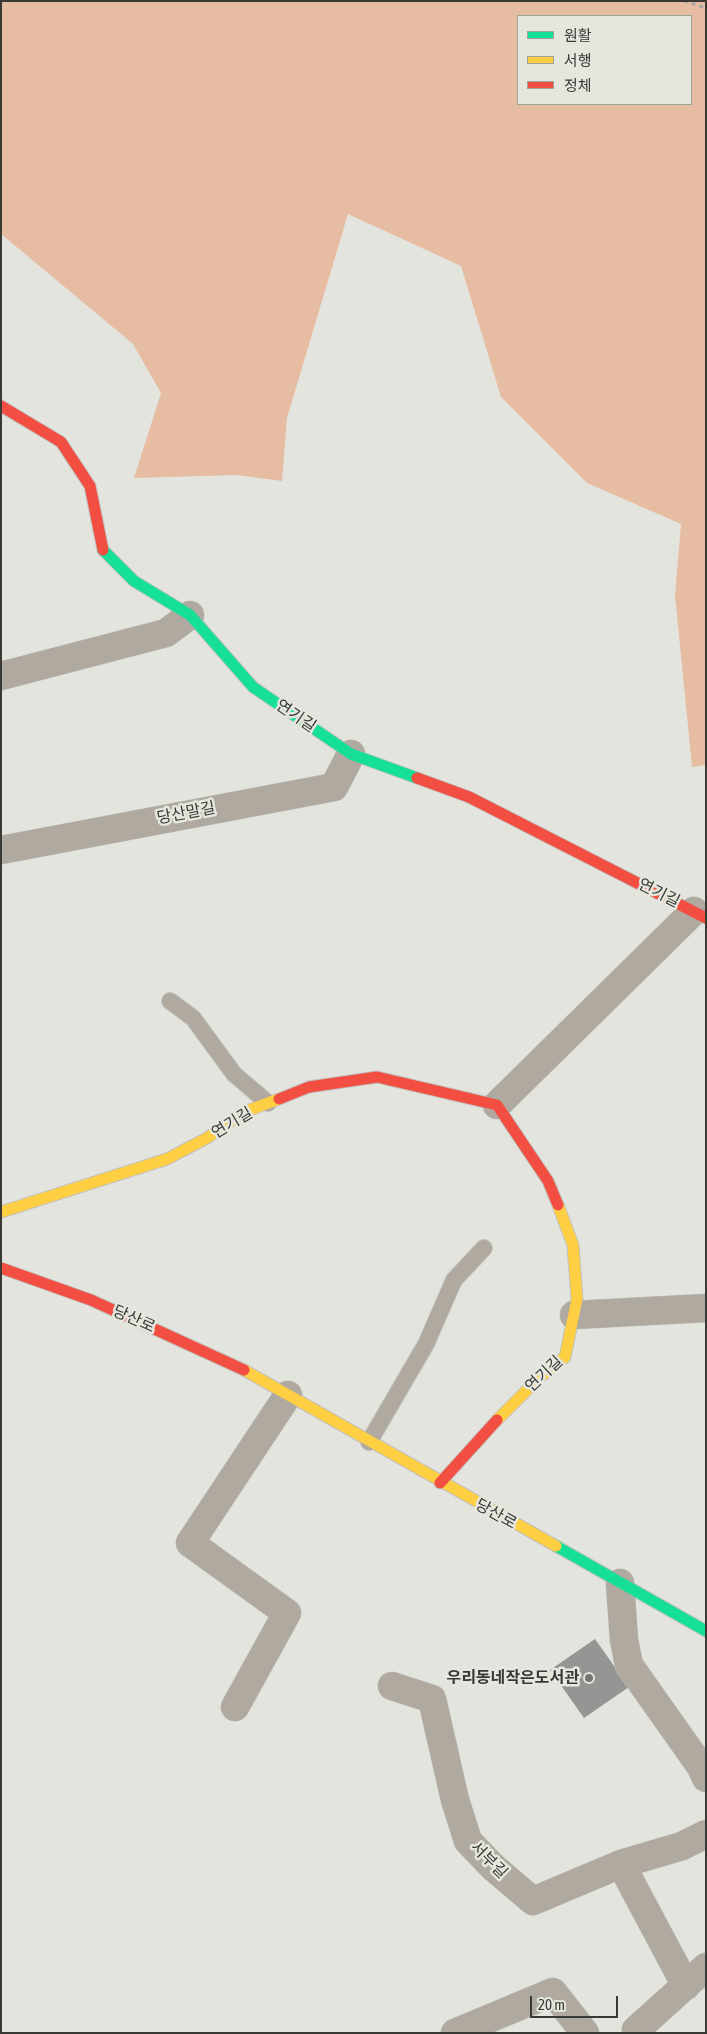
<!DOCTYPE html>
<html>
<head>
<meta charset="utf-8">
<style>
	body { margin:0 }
	#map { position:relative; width:707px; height:2034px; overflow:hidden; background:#e4e4df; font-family:"Asap Condensed","Noto Sans KR",sans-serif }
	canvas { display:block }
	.frame { position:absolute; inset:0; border:2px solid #393a36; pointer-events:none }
	.legend { position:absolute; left:517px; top:15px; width:175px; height:90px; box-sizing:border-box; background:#e5e6dd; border:1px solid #a0a19a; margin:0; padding:6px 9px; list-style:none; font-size:15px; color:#393a36 }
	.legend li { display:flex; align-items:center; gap:10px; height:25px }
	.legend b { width:25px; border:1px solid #a0a19a }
	.scale { position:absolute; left:530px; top:1996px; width:88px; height:22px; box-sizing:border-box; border:2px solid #393a36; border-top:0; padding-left:6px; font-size:15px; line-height:18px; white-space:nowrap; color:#393a36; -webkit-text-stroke:4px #e5e6dd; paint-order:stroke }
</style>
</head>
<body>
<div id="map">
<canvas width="707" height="2034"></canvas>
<div class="frame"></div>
<ul class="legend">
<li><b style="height:6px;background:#16e098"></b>원활</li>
<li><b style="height:6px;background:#ffcf43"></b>서행</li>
<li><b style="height:6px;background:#f24e42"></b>정체</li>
</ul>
<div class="scale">20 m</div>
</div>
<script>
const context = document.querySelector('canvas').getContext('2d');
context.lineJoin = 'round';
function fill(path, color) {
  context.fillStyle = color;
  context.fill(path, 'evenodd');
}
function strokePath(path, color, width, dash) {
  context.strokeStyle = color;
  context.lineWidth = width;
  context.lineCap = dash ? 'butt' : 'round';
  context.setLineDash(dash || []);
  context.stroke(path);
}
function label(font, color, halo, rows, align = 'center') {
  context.font = font + ' "Asap Condensed","Noto Sans KR",sans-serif';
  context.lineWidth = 5;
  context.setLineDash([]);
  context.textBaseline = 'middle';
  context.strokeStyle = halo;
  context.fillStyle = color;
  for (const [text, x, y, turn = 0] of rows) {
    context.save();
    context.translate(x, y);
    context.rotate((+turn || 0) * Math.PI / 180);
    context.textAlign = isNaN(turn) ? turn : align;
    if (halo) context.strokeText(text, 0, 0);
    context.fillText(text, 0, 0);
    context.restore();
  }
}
const forest = new Path2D(`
	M1 1H706V765L692 767 675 595 681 524 587 483 501 397 461 266 348 214 287 418 282 481 236 475 134 478 161 393 133 344 1 234ZM518 16H691V104H518Z`);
const building = new Path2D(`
	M595 1639 629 1687 584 1718 550 1670Z`);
const path = new Path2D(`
	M684 1 706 8`);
const lane = new Path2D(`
	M170 1001 193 1018 234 1074 268 1103
	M369 1442 426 1344 454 1280 484 1248`);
const street = new Path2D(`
	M1 676 166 633 190 615
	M1 850 334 787 351 754
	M497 1105 694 911
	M574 1315 706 1308
	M620 1583 624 1640 629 1665 701 1767 706 1778
	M392 1686 432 1699 455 1800 468 1841 493 1867 533 1901 621 1864 686 1986
	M235 1707 287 1613 190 1543 288 1395
	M621 1864 682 1846 706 1834
	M455 2033 553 1992 585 2033
	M637 2033 636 2030 706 1967`);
const fast = new Path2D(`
	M103 550 134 581 190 615 253 687 351 754 417 778
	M556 1546 706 1631`);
const slow = new Path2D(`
	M1 1212 167 1159 207 1138 244 1112 279 1099
	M244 1370 556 1546
	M497 1420 539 1378 565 1357 577 1299 573 1245 558 1205`);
const jam = new Path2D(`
	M1 406 61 442 90 486 103 550
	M417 778 469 797 706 918
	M279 1099 309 1087 377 1077 497 1105 548 1181 558 1205
	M1 1268 91 1300 244 1370
	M440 1483 497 1420`);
const markers = [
	[589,1678,5,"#757671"]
];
const streetNames = [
	["연기길",296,716,34],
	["당산말길",186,813,-11],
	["연기길",659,893,27],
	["연기길",232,1123,-31],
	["당산로",134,1319,24],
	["연기길",544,1374,-43],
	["당산로",496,1514,29],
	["서부길",489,1860,45]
];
const poiNames = [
	["우리동네작은도서관",579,1678]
];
fill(forest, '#e6bca2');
fill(building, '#959693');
strokePath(lane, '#c1c1be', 18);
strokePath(street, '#c1c1be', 29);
strokePath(fast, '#c1c1be', 13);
strokePath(slow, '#c1c1be', 13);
strokePath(jam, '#c1c1be', 13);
strokePath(path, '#aca8a2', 3, [4, 4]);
strokePath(lane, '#afa9a0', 16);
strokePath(street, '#afa9a0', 28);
strokePath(fast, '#16e098', 11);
strokePath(slow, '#ffcf43', 11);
strokePath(jam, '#f24e42', 11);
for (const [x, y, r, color] of markers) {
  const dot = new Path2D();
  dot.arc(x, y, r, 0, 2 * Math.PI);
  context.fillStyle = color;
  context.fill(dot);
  strokePath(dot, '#e5e6dd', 2);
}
label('16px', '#393a36', '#e5e6dd', streetNames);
label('bold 16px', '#393a36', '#e5e6dd', poiNames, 'right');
</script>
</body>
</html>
